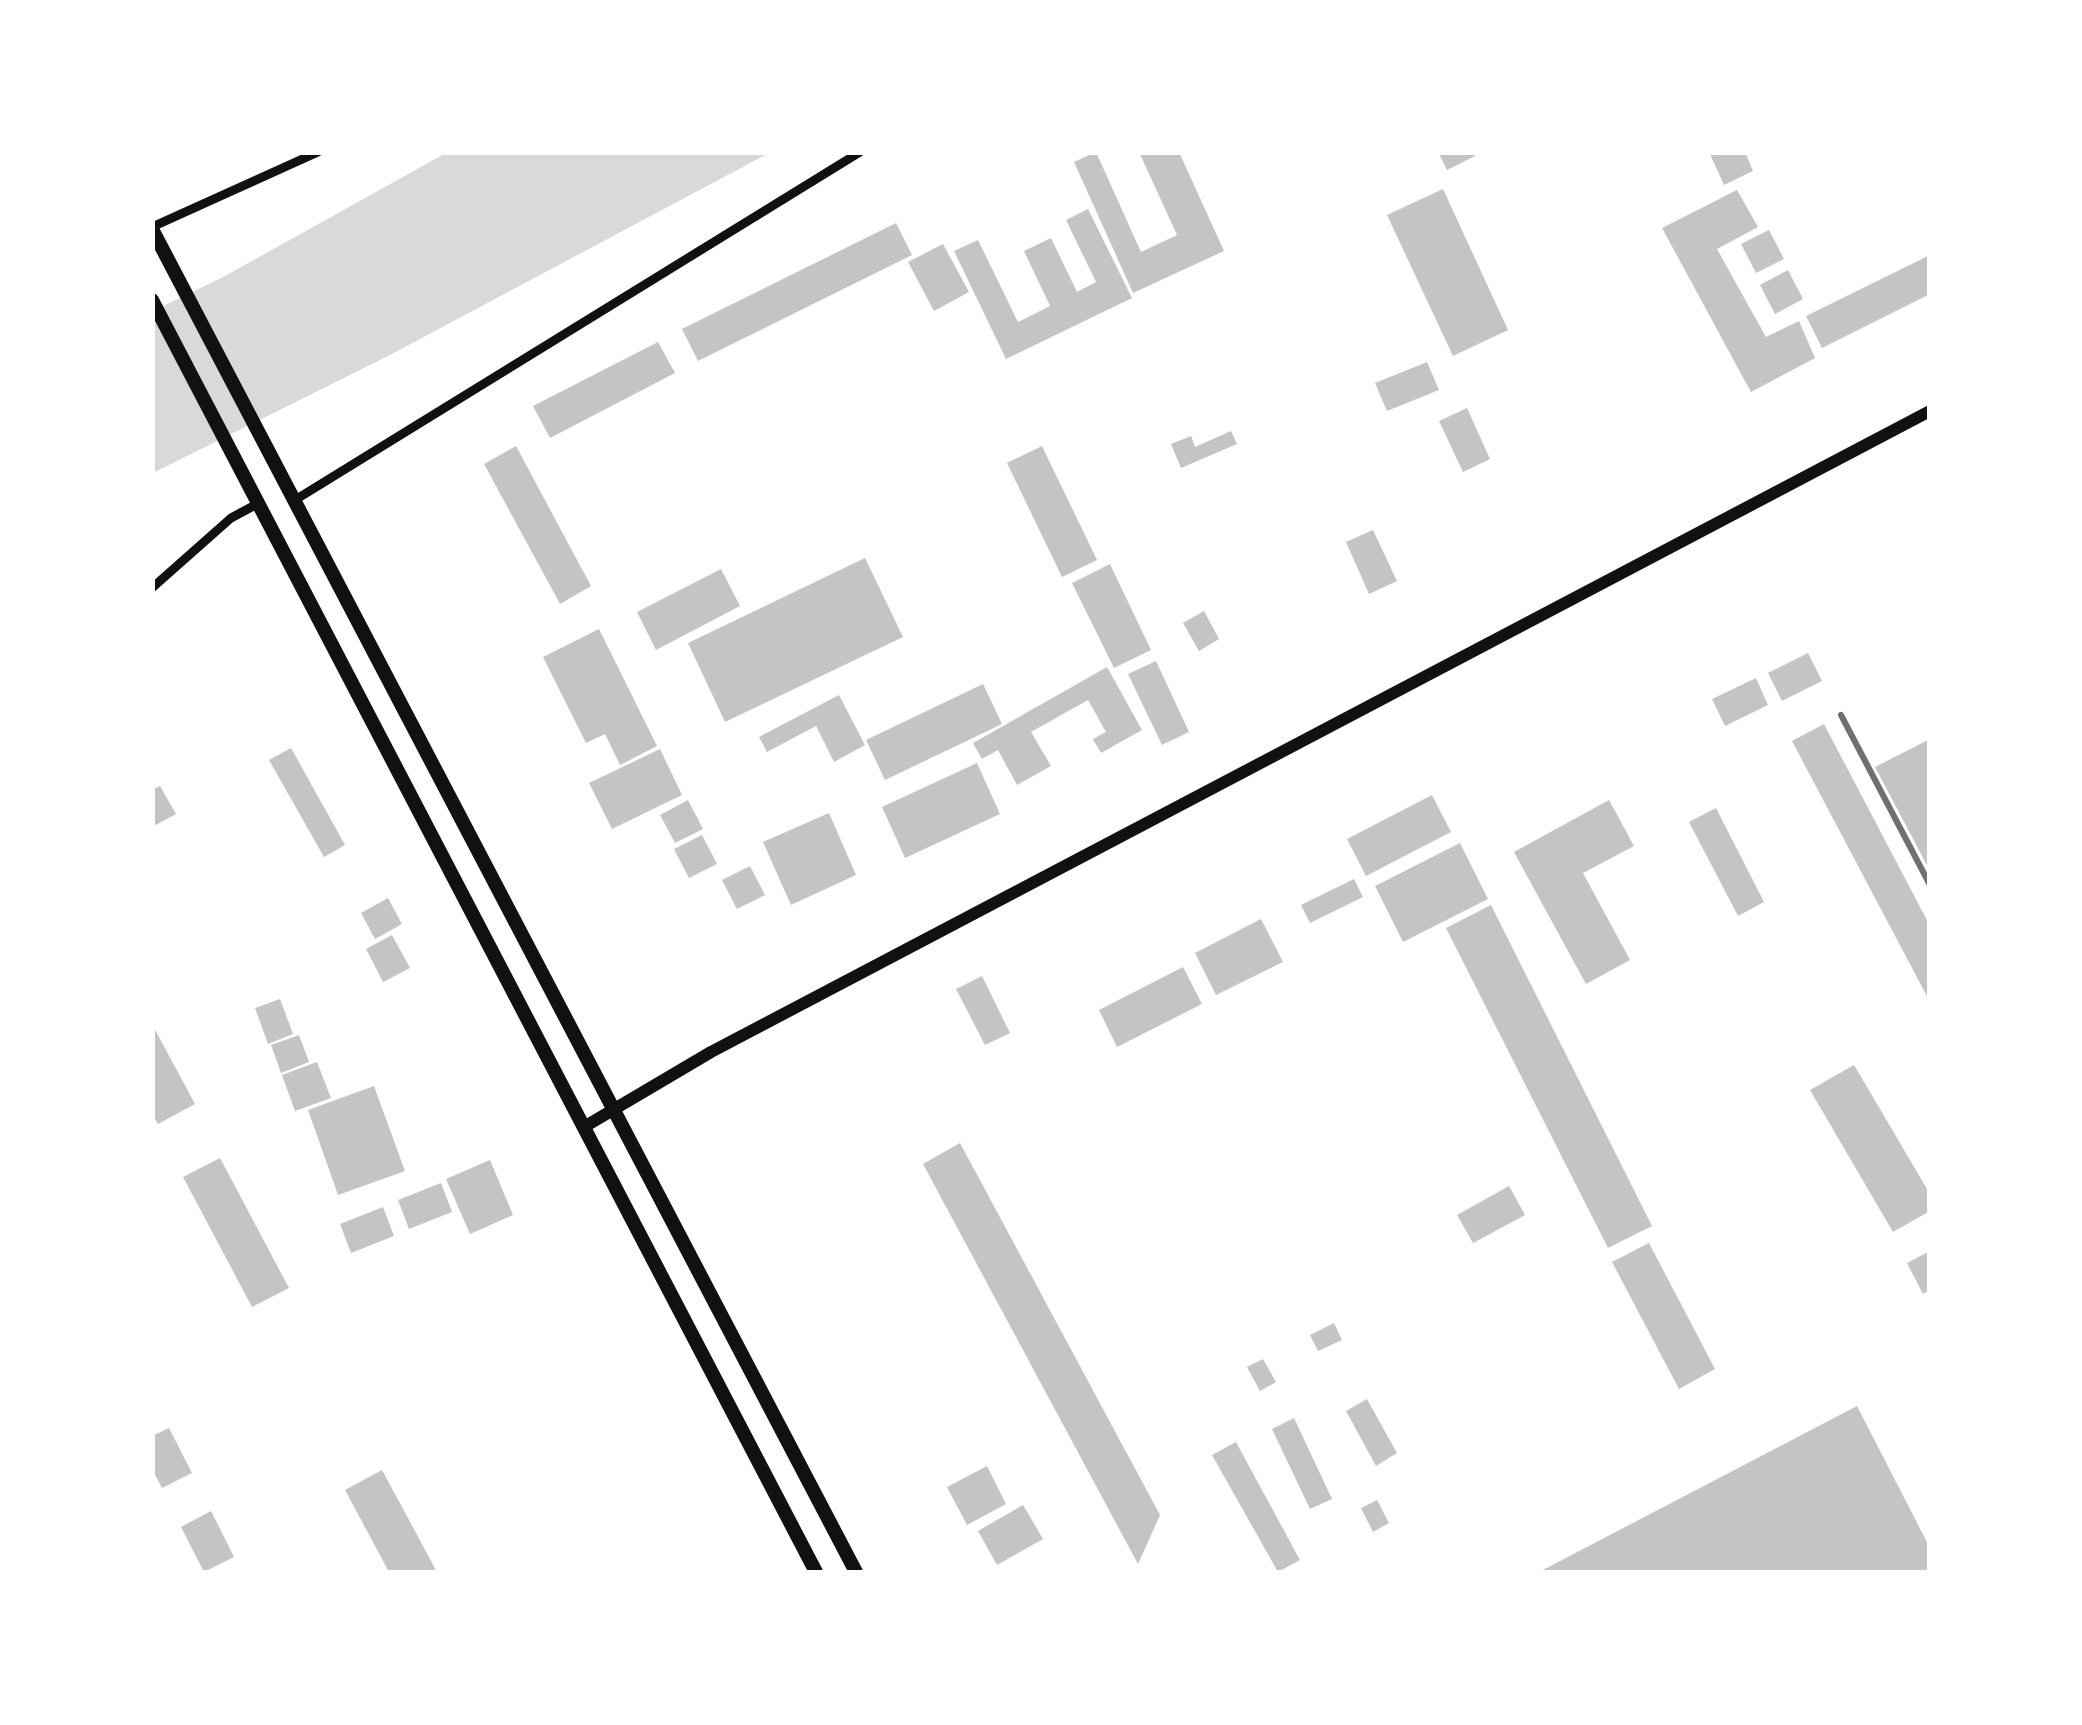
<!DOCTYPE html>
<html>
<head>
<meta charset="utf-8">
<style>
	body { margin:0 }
	#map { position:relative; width:2082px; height:1725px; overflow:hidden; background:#fff; font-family:"Archivo Narrow",sans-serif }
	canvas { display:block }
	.frame { position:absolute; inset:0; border:155px solid #fff; pointer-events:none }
</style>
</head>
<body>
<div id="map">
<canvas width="2082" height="1725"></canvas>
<div class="frame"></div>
</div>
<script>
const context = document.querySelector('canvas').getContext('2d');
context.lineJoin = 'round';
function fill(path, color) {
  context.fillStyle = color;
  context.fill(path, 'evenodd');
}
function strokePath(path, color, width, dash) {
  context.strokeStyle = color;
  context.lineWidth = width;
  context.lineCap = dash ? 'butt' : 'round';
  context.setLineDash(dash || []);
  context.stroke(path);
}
const water = new Path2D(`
	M446 153H769L386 357 153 473V311L225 276Z`);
const building = new Path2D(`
	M1096 152 1141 252 1177 235 1139 152H1179L1224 251 1133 293 1074 162Z
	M1438 152H1474L1475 156 1447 170Z
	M1709 152H1745L1753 171 1724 185Z
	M1443 189 1508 330 1453 356 1387 215Z
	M1737 190 1758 227 1717 249 1766 337 1799 321 1815 358 1751 392 1662 228Z
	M1088 209 1132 298 1006 359 954 251 978 240 1018 322 1050 306 1024 251 1051 238 1077 292 1096 282 1066 220Z
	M896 223 912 255 698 361 682 329Z
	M1769 230 1784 259 1756 273 1741 244Z
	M943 244 969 292 934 311 908 262Z
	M1930 255V294L1822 348 1806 316Z
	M1788 270 1803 299 1775 314 1760 285Z
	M658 342 675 373 550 438 533 406Z
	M1427 362 1439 390 1387 411 1375 383Z
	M1467 408 1490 459 1463 472 1439 421Z
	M1231 431 1237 444 1181 468 1171 444 1191 436 1195 447Z
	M516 446 591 586 560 604 484 464Z
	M1042 446 1097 560 1062 577 1007 463Z
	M1373 530 1397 581 1369 594 1346 542Z
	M865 558 903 637 725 722 688 643Z
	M1110 564 1151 650 1114 668 1072 583Z
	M721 569 740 606 656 650 637 612Z
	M1204 611 1219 639 1199 651 1183 623Z
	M599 629 657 746 620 765 605 734 586 743 543 657Z
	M1808 653 1822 681 1782 701 1768 673Z
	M1156 661 1189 732 1162 745 1128 674Z
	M1107 667 1142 730 1101 753 1093 739 1106 732 1088 700 1031 732 1051 766 1017 785 998 750 982 759 973 743Z
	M1756 678 1768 705 1725 726 1712 699Z
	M983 684 1002 724 885 780 866 740Z
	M839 695 865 745 834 762 816 726 767 752 759 737Z
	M1824 724 1930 926V1002L1792 741Z
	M1930 739V871L1875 767Z
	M291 748 345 845 324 857 269 760Z
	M660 749 682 795 612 829 589 783Z
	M977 763 1000 814 905 858 882 807Z
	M160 786 176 814 152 827V790Z
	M1432 795 1451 832 1366 876 1347 839Z
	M688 800 703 829 675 843 660 815Z
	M1609 800 1634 846 1583 873 1630 960 1586 984 1514 852Z
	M1716 808 1764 902 1738 916 1689 822Z
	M829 813 856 875 791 905 763 842Z
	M702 835 717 864 689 878 674 849Z
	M1460 843 1488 899 1403 942 1375 886Z
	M750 866 765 895 737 909 722 880Z
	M1354 879 1363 897 1310 923 1301 905Z
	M388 898 402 924 375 939 361 913Z
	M1491 905 1652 1226 1608 1248 1446 928Z
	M1261 919 1283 962 1216 995 1195 953Z
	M392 935 410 968 383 982 366 949Z
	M1183 967 1202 1004 1117 1047 1099 1010Z
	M982 976 1010 1033 985 1045 956 989Z
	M280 999 293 1034 268 1044 255 1008Z
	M152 1024 195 1104 158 1124 152 1114Z
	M299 1035 309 1062 281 1073 271 1045Z
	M317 1062 331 1098 295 1111 282 1075Z
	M1854 1065 1930 1194V1211L1893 1232 1810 1090Z
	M374 1086 405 1171 338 1195 308 1110Z
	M960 1143 1160 1515 1138 1564 923 1164Z
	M220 1158 289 1288 252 1307 183 1177Z
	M490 1160 513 1215 470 1234 446 1179Z
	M441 1183 452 1212 409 1229 398 1200Z
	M1509 1186 1525 1215 1473 1243 1457 1215Z
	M383 1207 394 1236 351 1253 340 1224Z
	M1649 1243 1715 1369 1679 1389 1612 1262Z
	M1930 1251V1290L1923 1294 1907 1263Z
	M1334 1323 1342 1340 1318 1351 1310 1335Z
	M1263 1359 1276 1382 1260 1391 1247 1367Z
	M1367 1399 1397 1453 1376 1466 1346 1411Z
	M1857 1406 1930 1548V1572H1539Z
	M1294 1418 1332 1499 1310 1509 1272 1429Z
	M169 1428 192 1473 162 1488 152 1469V1436Z
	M1236 1442 1300 1560 1278 1572 1212 1455Z
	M987 1466 1006 1504 967 1525 947 1487Z
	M382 1470 437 1572H389L345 1490Z
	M1377 1500 1389 1523 1373 1532 1361 1508Z
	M1023 1505 1043 1539 997 1565 978 1531Z
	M211 1511 234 1557 204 1572 181 1527Z`);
const minor = new Path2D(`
	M152 227 318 152
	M295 500 860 152
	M152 588 231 518 259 503`);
const secondary = new Path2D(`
	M584 1127 711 1052 1930 411`);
const primary = new Path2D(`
	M152 229 856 1572
	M152 300 816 1572`);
const rail = new Path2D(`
	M1841 715 1930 885`);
fill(water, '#d9d9d9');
fill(building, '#c4c4c4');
strokePath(minor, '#111', 9);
strokePath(secondary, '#111', 12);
strokePath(primary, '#111', 14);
strokePath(rail, '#707070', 6);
</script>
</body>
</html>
